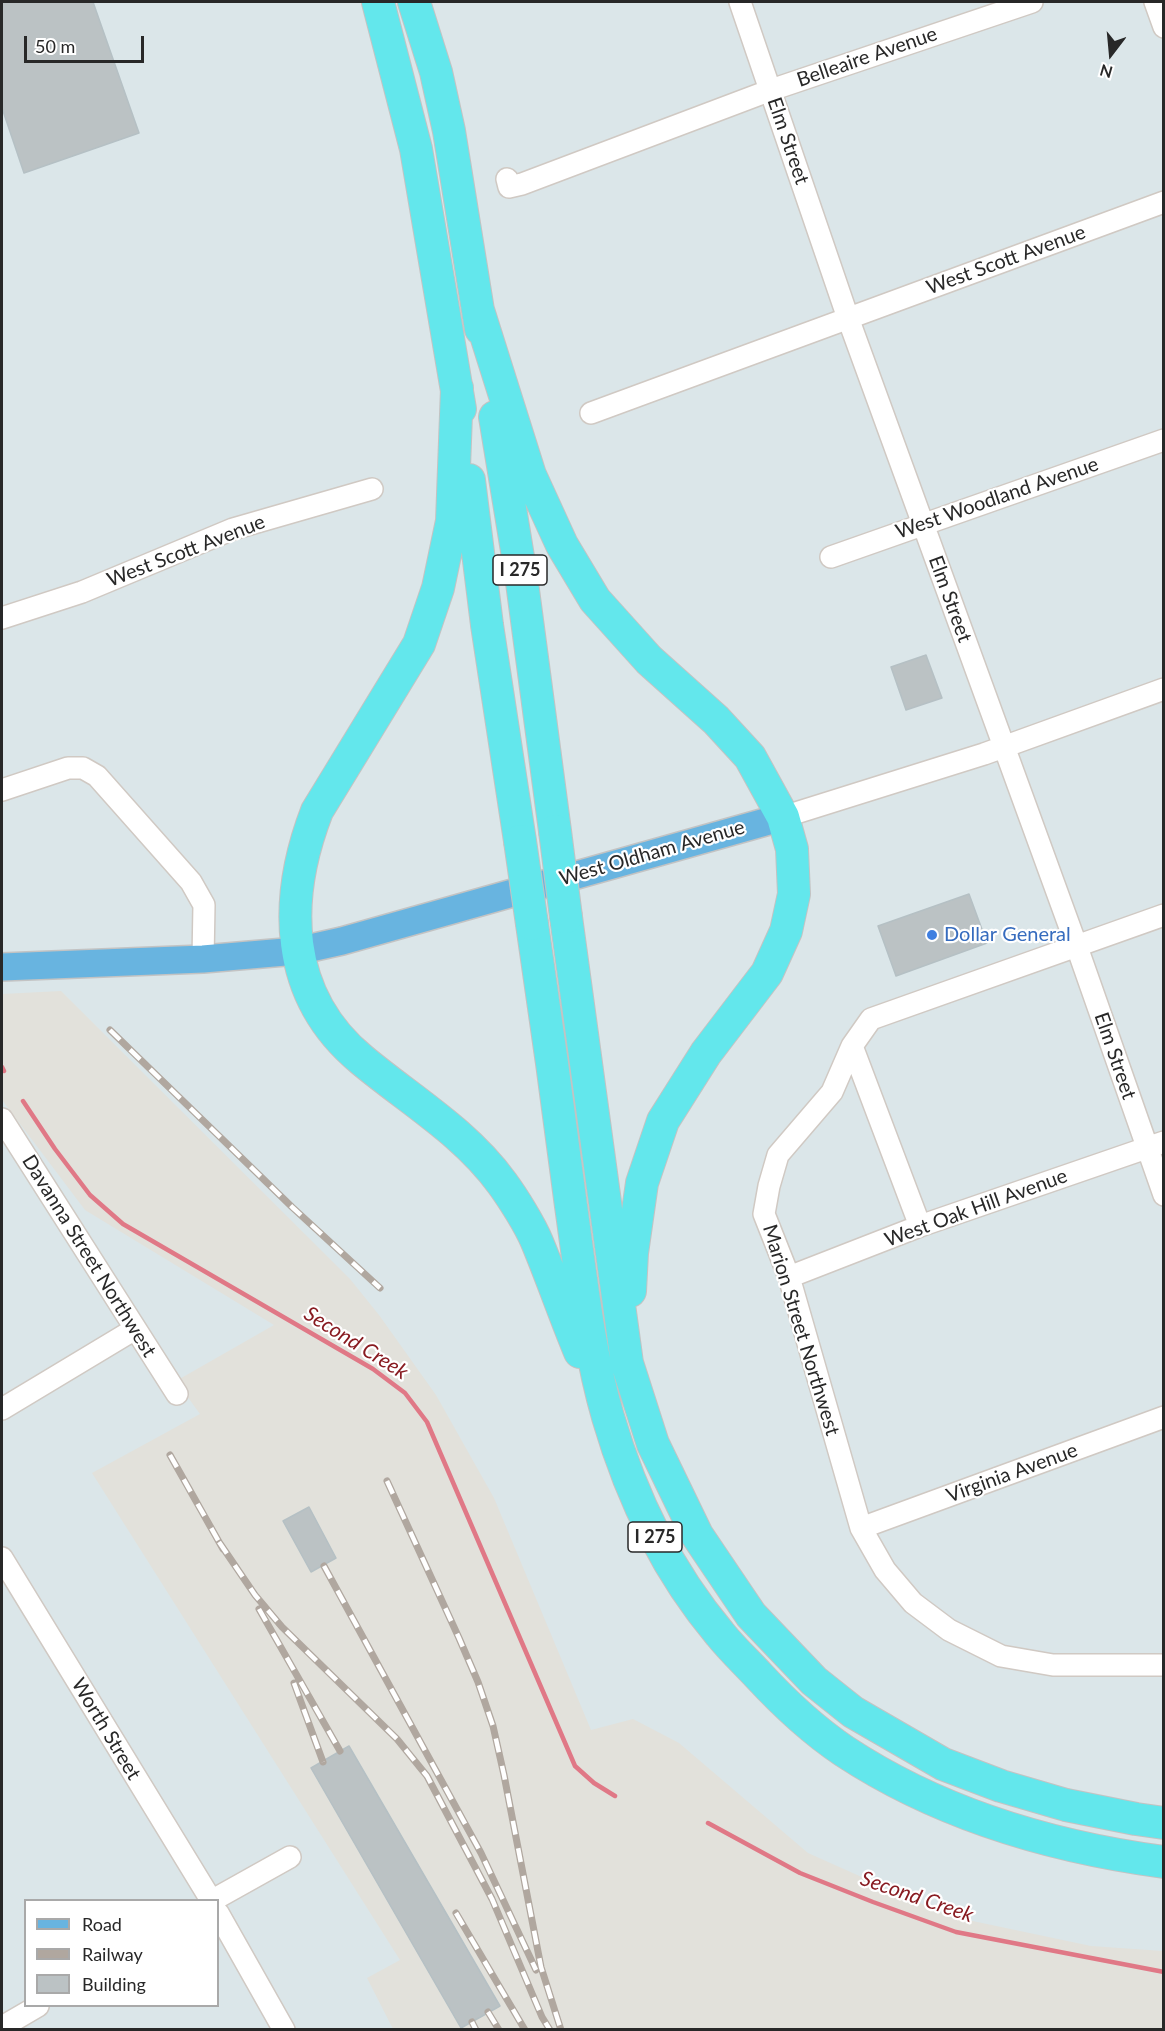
<!DOCTYPE html>
<html>
<head>
<meta charset="utf-8">
<style>
	body { margin:0 }
	#map { position:relative; width:1165px; height:2031px; overflow:hidden; background:#dbe6e9; font-family:Lato,sans-serif }
	canvas { display:block }
	.frame { position:absolute; inset:0; border:3px solid #282828; pointer-events:none }
	.legend { position:absolute; left:24px; top:1899px; width:195px; height:108px; box-sizing:border-box; background:#fff; border:2px solid #a9a9a9; margin:0; padding:8px 10px; list-style:none; font-size:18px; color:#282828 }
	.legend li { display:flex; align-items:center; gap:12px; height:30px }
	.legend b { width:30px; border:2px solid #a9a9a9 }
	.north { position:absolute; left:1081px; top:24px; width:60px; height:60px; -webkit-text-stroke:4px #fff; paint-order:stroke; rotate:196deg; font-size:16px; font-weight:700; line-height:24px; text-align:center; color:#282828 }
	.north::after { content:''; display:block; margin:auto; width:21px; height:27px; background:#282828; clip-path:polygon(50% 0,100% 100%,50% 72%,0 100%) }
	.scale { position:absolute; left:24px; top:36px; width:120px; height:27px; box-sizing:border-box; border:3px solid #282828; border-top:0; padding-left:8px; font-size:18px; line-height:21px; white-space:nowrap; color:#282828; -webkit-text-stroke:4px #fff; paint-order:stroke }
</style>
</head>
<body>
<div id="map">
<canvas width="1165" height="2031"></canvas>
<div class="frame"></div>
<ul class="legend">
<li><b style="height:8px;background:#68b4e0"></b>Road</li>
<li><b style="height:8px;background:#b0a79f"></b>Railway</li>
<li><b style="height:16px;background:#bbc2c4"></b>Building</li>
</ul>
<div class="north">N</div>
<div class="scale">50 m</div>
</div>
<script>
const context = document.querySelector('canvas').getContext('2d');
context.lineJoin = 'round';
function fill(path, color) {
  context.fillStyle = color;
  context.fill(path, 'evenodd');
}
function strokePath(path, color, width, dash) {
  context.strokeStyle = color;
  context.lineWidth = width;
  context.lineCap = dash ? 'butt' : 'round';
  context.setLineDash(dash || []);
  context.stroke(path);
}
function label(font, color, halo, rows, align = 'center') {
  context.font = font + ' Lato,sans-serif';
  context.lineWidth = 4.5;
  context.setLineDash([]);
  context.textBaseline = 'middle';
  context.strokeStyle = halo;
  context.fillStyle = color;
  for (const [text, x, y, turn = 0] of rows) {
    context.save();
    context.translate(x, y);
    context.rotate((+turn || 0) * Math.PI / 180);
    context.textAlign = isNaN(turn) ? turn : align;
    if (halo) context.strokeText(text, 0, 0);
    context.fillText(text, 0, 0);
    context.restore();
  }
}
const industrial = new Path2D(`
	M61 991 350 1279 379 1315 436 1395 494 1498 591 1730 633 1719 679 1743 808 1853 949 1916 1091 1946 1163 1951V2029H393L367 1978 400 1960 92 1473 200 1414 176 1381 274 1325 85 1210 2 1100V994Z`);
const stream = new Path2D(`
	M2 1067 4 1071
	M23 1101 55 1149 90 1195 123 1224 373 1369 405 1393 427 1422 575 1766 594 1783 615 1796
	M708 1823 800 1873 873 1902 956 1932 1164 1972`);
const building = new Path2D(`
	M2 2H93L139 133 24 173 2 108Z
	M926 655 942 698 906 710 891 667Z
	M969 894 987 943 896 976 878 926Z
	M309 1507 336 1558 311 1572 283 1521Z
	M349 1746 500 2006 461 2028 311 1768Z`);
const minor = new Path2D(`
	M740 2 848 318 1077 947 1164 1195
	M1155 2 1164 27
	M507 179 509 187 522 184 771 90 1032 2
	M591 413 1164 202
	M831 557 1164 440
	M2 618 82 592 233 529 372 489
	M2 790 68 768H83L97 776 191 882 204 905 203 959
	M783 817 984 754 1164 689
	M1164 915 871 1019 852 1046 832 1092 778 1155 769 1186 764 1214 789 1277 861 1528 885 1570 913 1603 949 1630 1001 1656 1053 1665H1164
	M852 1046 920 1226
	M2 1119 177 1394
	M789 1277 920 1226 1164 1142
	M2 1409 135 1329
	M861 1528 1164 1417
	M2 1558 211 1900
	M213 1900 290 1857
	M218 1913 284 2030
	M2 2027 38 2006`);
const major = new Path2D(`
	M2 967 203 959 297 951 342 941 783 817`);
const highway = new Path2D(`
	M378 2 416 149 460 409
	M414 2 436 72 449 131 481 329
	M478 310 530 475 562 545 595 600 649 660 716 720 750 757 783 817 792 849 794 894 786 931 767 973 706 1053 663 1121 642 1183 632 1253 630 1291
	M457 388 452 521 438 588 419 644 317 811C283 899 283 995 362 1060 410 1100 465 1132 502 1183 513 1198 530 1225 537 1242 552 1278 565 1316 580 1352
	M495 417 521 575 555 831
	M469 480 487 625 520 841
	M566 917 627 1363 653 1444 697 1535 751 1615 814 1681 853 1712 943 1764 1001 1786 1066 1805 1136 1819 1164 1823
	M532 924C546 1018 559 1112 571 1206 581 1276 588 1348 608 1417 631 1496 667 1571 720 1634 732 1649 746 1662 759 1676 784 1703 813 1730 844 1751 938 1813 1052 1847 1164 1862`);
const rail = new Path2D(`
	M110 1030 292 1207 380 1288
	M170 1455 223 1549
	M387 1481 459 1638 478 1682 493 1726 504 1775 541 1967 561 2030
	M219 1542 255 1595 282 1627 397 1739 427 1776 492 1899 542 2017 550 2030
	M324 1566 481 1853 536 1970
	M259 1609 340 1751
	M294 1683 323 1762
	M456 1913 525 2030
	M488 2012 499 2030
	M472 2022 476 2030`);
const highwayBridge = new Path2D(`
	M555 831 566 917
	M520 841 532 924`);
const markers = [
	[932,935,6,"#3f7fe0"]
];
const shields = [
	[520,570,54],
	[655,1537,54]
];
const shieldNames = [
	["I 275",520,570],
	["I 275",655,1537]
];
const streetNames = [
	["Belleaire Avenue",867,57,-19],
	["Elm Street",788,141,71],
	["West Scott Avenue",1006,260,-20],
	["West Woodland Avenue",997,498,-19],
	["West Scott Avenue",186,551,-21],
	["Elm Street",950,599,70],
	["West Oldham Avenue",652,853,-16],
	["Elm Street",1115,1056,71],
	["West Oak Hill Avenue",976,1208,-20],
	["Davanna Street Northwest",89,1256,58],
	["Marion Street Northwest",801,1330,73],
	["Virginia Avenue",1012,1473,-20],
	["Worth Street",106,1729,59]
];
const shopNames = [
	["Dollar General",944,935]
];
const waterNames = [
	["Second Creek",356,1343,32],
	["Second Creek",917,1897,19]
];
fill(industrial, '#e2e1db');
strokePath(stream, '#e07886', 4.5);
fill(building, '#bbc2c4');
strokePath(building, '#b5c0c4', 1.5);
strokePath(minor, '#d0c9c3', 24);
strokePath(major, '#c3c3c3', 30);
strokePath(highway, '#c3c3c3', 34);
strokePath(minor, '#fff', 21);
strokePath(major, '#68b4e0', 27);
strokePath(highway, '#63e7ec', 32);
strokePath(rail, '#b0a79f', 7);
strokePath(rail, '#fff', 4.5, [14]);
strokePath(highwayBridge, '#c3c3c3', 34, []);
strokePath(highwayBridge, '#63e7ec', 32);
for (const [x, y, r, color] of markers) {
  const dot = new Path2D();
  dot.arc(x, y, r, 0, 2 * Math.PI);
  context.fillStyle = color;
  context.fill(dot);
  strokePath(dot, '#fff', 2);
}
for (const [x, y, w] of shields) {
  const box = new Path2D();
  box.roundRect(x - w / 2, y - 15, w, 30, 4.5);
  context.fillStyle = '#fff';
  context.fill(box);
  strokePath(box, '#282828', 1.5);
}
label('bold 18px', '#282828', null, shieldNames);
label('20px', '#282828', '#fff', streetNames);
label('20px', '#366cbe', '#fff', shopNames, 'left');
label('italic 21px', '#881b21', '#fff', waterNames);
</script>
</body>
</html>
